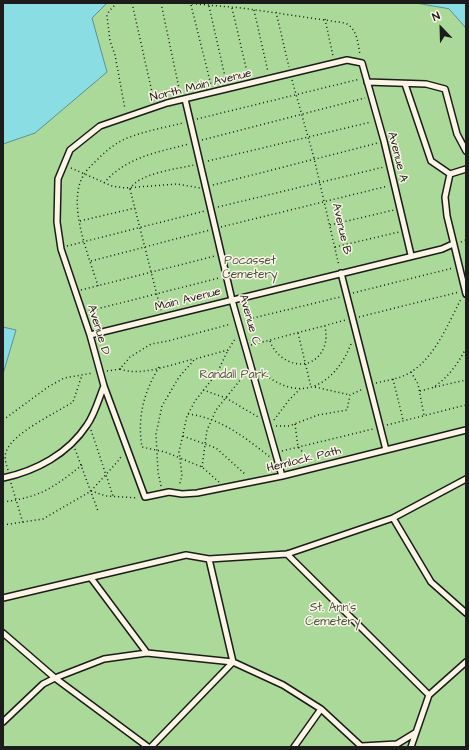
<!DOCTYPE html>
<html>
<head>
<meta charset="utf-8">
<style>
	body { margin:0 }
	#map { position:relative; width:469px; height:750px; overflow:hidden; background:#fcf5e5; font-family:"Architects Daughter",sans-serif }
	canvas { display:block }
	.frame { position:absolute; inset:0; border:4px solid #1c1c1c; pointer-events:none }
	.north { position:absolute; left:421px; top:8px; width:40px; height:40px; -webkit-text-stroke:3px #fcf5e5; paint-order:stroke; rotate:337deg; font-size:11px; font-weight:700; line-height:16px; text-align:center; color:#1c1c1c }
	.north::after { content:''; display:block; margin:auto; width:14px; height:18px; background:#1c1c1c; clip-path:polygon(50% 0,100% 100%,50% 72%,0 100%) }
</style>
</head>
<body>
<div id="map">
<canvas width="469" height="750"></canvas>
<div class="frame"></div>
<div class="north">N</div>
</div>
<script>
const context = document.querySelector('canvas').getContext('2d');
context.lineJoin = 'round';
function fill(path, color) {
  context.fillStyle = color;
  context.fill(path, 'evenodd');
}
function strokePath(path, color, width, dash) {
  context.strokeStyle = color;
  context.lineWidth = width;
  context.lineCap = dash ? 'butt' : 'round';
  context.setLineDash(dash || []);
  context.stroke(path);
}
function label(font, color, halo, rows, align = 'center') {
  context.font = font + ' "Architects Daughter",sans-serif';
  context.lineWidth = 3;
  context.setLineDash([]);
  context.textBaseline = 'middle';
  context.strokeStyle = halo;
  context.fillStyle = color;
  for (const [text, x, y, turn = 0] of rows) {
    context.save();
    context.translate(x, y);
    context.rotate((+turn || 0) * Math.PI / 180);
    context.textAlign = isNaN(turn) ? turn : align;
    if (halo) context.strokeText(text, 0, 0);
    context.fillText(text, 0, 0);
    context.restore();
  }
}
const green = new Path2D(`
	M3 3H466V747H3Z`);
const water = new Path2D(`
	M3 3H107L92 18 107 72 35 133 3 144Z
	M416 3H466V28L449 9Z
	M3 327 16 330 3 374Z`);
const path = new Path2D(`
	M117 3 109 11 107 16 110 41 115 55 125 109
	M132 3 154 101
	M161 3 180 93
	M184 3 242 8 345 23C357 28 358 43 360 55
	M191 5 211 85
	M209 6 226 81
	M232 8 248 76
	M254 10 268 72
	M276 12 289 67
	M325 19 333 56
	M292 80 314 158 339 266
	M197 119 360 79
	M202 140 365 98
	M208 161 371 122
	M71 168 112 186 125 188 177 184 200 188
	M104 183C126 157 158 152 189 144
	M213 185 378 143
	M130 189C139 173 177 169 194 165
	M130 189 161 311
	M218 207 384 167
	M80 221 135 208
	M330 225 394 210
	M221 227 388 186
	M461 242 466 240
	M67 246 205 211
	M335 247 399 232
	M91 261 210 230
	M98 286C89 256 65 201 85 173 88 168 93 164 98 159 108 149 119 140 133 136 149 130 167 127 183 123
	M81 290 215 256
	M353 293 453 268
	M89 311 219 278
	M359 317 459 292
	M245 320 340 297
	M298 333 311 387
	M270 341C278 365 313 375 324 347 327 340 326 333 325 326
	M251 345 346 320
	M159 367C144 392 137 417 142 447L165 452 180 458 182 476 179 486
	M120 369C142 377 172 364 194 359
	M260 370C298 405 334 387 351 344
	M107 371 120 369 130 357 151 344 168 341 231 324
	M411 372 418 384 424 415
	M393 379 403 420
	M376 383C388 380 400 379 411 372 435 357 448 324 461 299
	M315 387 350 395
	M435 387 466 380
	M432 388C447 379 458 364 466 348
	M203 390 226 398 258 417
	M420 391 431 388
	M188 414C221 418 244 437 270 457
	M3 420 48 387 64 378 93 373
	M274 420 289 400 300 389
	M295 424 298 447 312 462
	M387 425 466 405
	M276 426H289L318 415 347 410 350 395 363 389
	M91 430 113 496
	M183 436 216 448 246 475
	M75 449 98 511
	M282 451 373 429
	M202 467 207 430 216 410 245 374
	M8 470C6 464 4 458 6 452 12 433 56 413 73 402L82 375
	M219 482 202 467 180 458 179 452 187 416 195 401 217 373 228 350
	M11 483 23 523
	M161 486 158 472 156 434 162 406 179 377 195 359 228 350 235 339
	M91 491 119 460 122 455
	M3 502C41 497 53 488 82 465
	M3 525 43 519 91 491 106 496 138 498`);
const lane = new Path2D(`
	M367 82 426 84 445 89 457 134 466 151
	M405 84 431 161 450 174
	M185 99 232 300 282 476
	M466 169 450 174 445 197 447 216 466 294
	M411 255 384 141 362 63 347 60 167 103 100 126 70 150 58 179 57 222 61 249 90 335 104 386 145 497 169 492 182 494 197 493 282 476 466 430
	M341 273 386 450
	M90 335 442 249 453 244
	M3 478C36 471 68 454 87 425 95 414 99 398 104 386
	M393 518 431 582 466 613
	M287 554 429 695
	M91 578 147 653
	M3 598 186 555 209 559 287 554 393 518 466 479
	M3 633 55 678 148 747
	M3 722 43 684 55 678 104 659 147 653 233 662 283 685 321 709 362 747
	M362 746 397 744 415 733
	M151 747 233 662 209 559
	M294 747 321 709
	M411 747 429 695 466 662`);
const streetNames = [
	["North Main Avenue",201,86,-14],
	["Avenue A",397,157,76],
	["Avenue B",341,229,77],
	["Main Avenue",188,300,-14],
	["Avenue C",249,320,74],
	["Avenue D",98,330,73],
	["Hemlock Path",304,460,-14]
];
const parkNames = [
	["Pocasset",250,261],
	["Cemetery",250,275],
	["Randall Park",234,375],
	["St. Ann's",333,608],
	["Cemetery",333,622]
];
fill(green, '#aad999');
fill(water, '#8bdde4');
strokePath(water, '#5f9094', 1);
strokePath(lane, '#1c1c1c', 8);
strokePath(path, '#1c1c1c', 1.5, [1, 3]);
strokePath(lane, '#fcf5e5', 5);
label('12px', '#1c1c1c', '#fcf5e5', streetNames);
label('12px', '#475542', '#fcf5e5', parkNames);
</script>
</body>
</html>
